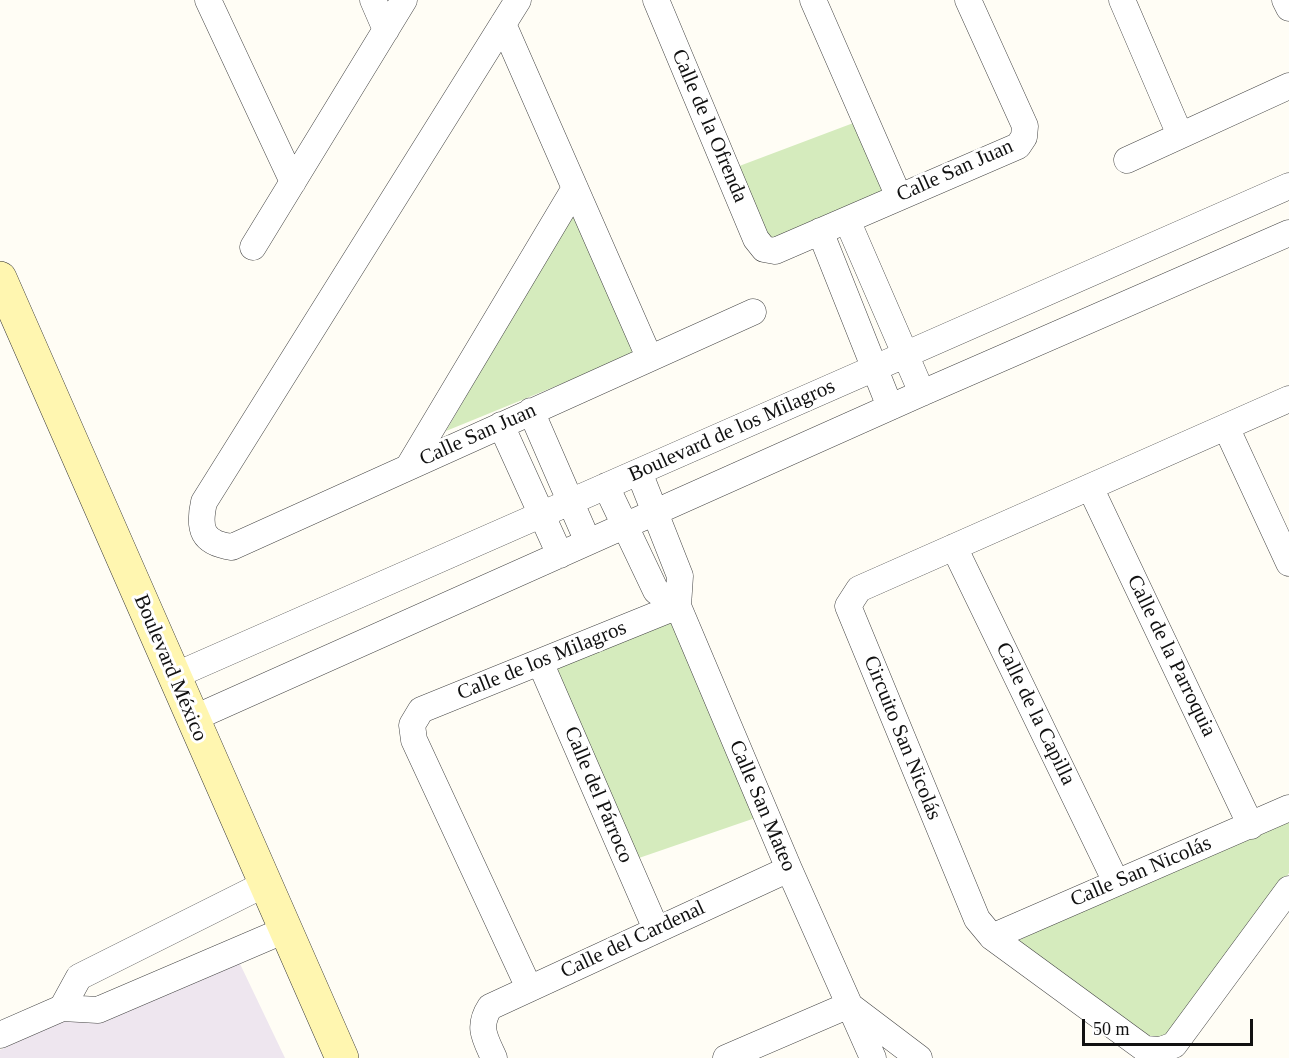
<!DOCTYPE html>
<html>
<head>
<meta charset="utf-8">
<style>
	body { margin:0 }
	#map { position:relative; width:1289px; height:1058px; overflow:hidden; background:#fffdf5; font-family:"Times New Roman",serif }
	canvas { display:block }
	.scale { position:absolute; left:1082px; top:1019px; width:171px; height:27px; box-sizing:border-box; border:3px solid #111; border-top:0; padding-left:8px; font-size:18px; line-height:21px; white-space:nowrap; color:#111; -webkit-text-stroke:4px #fff; paint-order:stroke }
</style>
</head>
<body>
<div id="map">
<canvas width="1289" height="1058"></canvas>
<div class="scale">50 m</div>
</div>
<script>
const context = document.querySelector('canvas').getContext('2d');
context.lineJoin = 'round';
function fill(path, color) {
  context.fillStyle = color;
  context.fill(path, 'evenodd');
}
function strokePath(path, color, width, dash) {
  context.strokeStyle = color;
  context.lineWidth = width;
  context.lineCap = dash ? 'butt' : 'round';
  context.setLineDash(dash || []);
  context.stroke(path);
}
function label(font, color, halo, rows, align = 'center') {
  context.font = font + ' "Times New Roman",serif';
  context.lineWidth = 6;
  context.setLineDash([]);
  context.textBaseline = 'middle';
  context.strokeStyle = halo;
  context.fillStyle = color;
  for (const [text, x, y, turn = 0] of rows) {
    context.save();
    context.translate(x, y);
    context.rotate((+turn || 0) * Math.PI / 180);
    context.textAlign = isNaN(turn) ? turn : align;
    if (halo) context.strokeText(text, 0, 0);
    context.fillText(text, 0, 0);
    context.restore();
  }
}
const industrial = new Path2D(`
	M230 943 285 1058H0V1050Z`);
const green = new Path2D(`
	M856 122 888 194 769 240 734 168Z
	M574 210 637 353 446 431Z
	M673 620 761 816 636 859 553 664Z
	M1289 815V873L1168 1038 1148 1037 1017 941Z`);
const street = new Path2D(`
	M208 0 293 182
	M373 0 386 30
	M518 0 204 502C198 529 202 543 232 547L753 312
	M656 0 756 239 764 249 775 251 1018 146 1024 137 1025 126 968 0
	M813 0 899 197
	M1122 0 1180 135
	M1285 0 1289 8
	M503 24 649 357
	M1127 160 1289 86
	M847 220 922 393
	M820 231 890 407
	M253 247 404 0
	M1289 399 859 589 848 606 977 919 992 937 1145 1049 1161 1050 1174 1045 1289 889
	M531 411 588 542
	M501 425 560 555
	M1226 427 1289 563
	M409 466 575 188
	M639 472 680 576 678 606 789 869 873 1058
	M606 486 656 591 678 606
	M1090 487 1251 826
	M954 547 1116 882
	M540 662 656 929
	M174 676 1289 186
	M192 719 922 393 1289 233
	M992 937 1289 808
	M529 988 414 740 412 725 421 710 678 606
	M62 1008 79 977 265 884
	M0 1035 62 1008 98 1010 285 930
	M494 1058C485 1038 477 1027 490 1007L789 869
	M726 1058 849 1005 919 1058`);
const secondary = new Path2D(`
	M0 278 342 1058`);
const streetNames = [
	["Calle de la Ofrenda",709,126,67],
	["Calle San Juan",955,171,-24],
	["Boulevard de los Milagros",732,431,-24],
	["Calle San Juan",478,435,-24],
	["Calle de la Parroquia",1171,656,64],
	["Calle de los Milagros",542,661,-22],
	["Boulevard México",170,668,67],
	["Calle de la Capilla",1035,714,64],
	["Circuito San Nicolás",902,738,68],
	["Calle del Párroco",598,795,67],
	["Calle San Mateo",762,806,67],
	["Calle San Nicolás",1141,872,-23],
	["Calle del Cardenal",633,940,-25]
];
fill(industrial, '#eee6ef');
fill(green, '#d5ebbd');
strokePath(street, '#444', 27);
strokePath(secondary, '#333', 34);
strokePath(street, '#fff', 26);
strokePath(secondary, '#fff6b0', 33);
label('21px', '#111', '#fff', streetNames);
</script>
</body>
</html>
